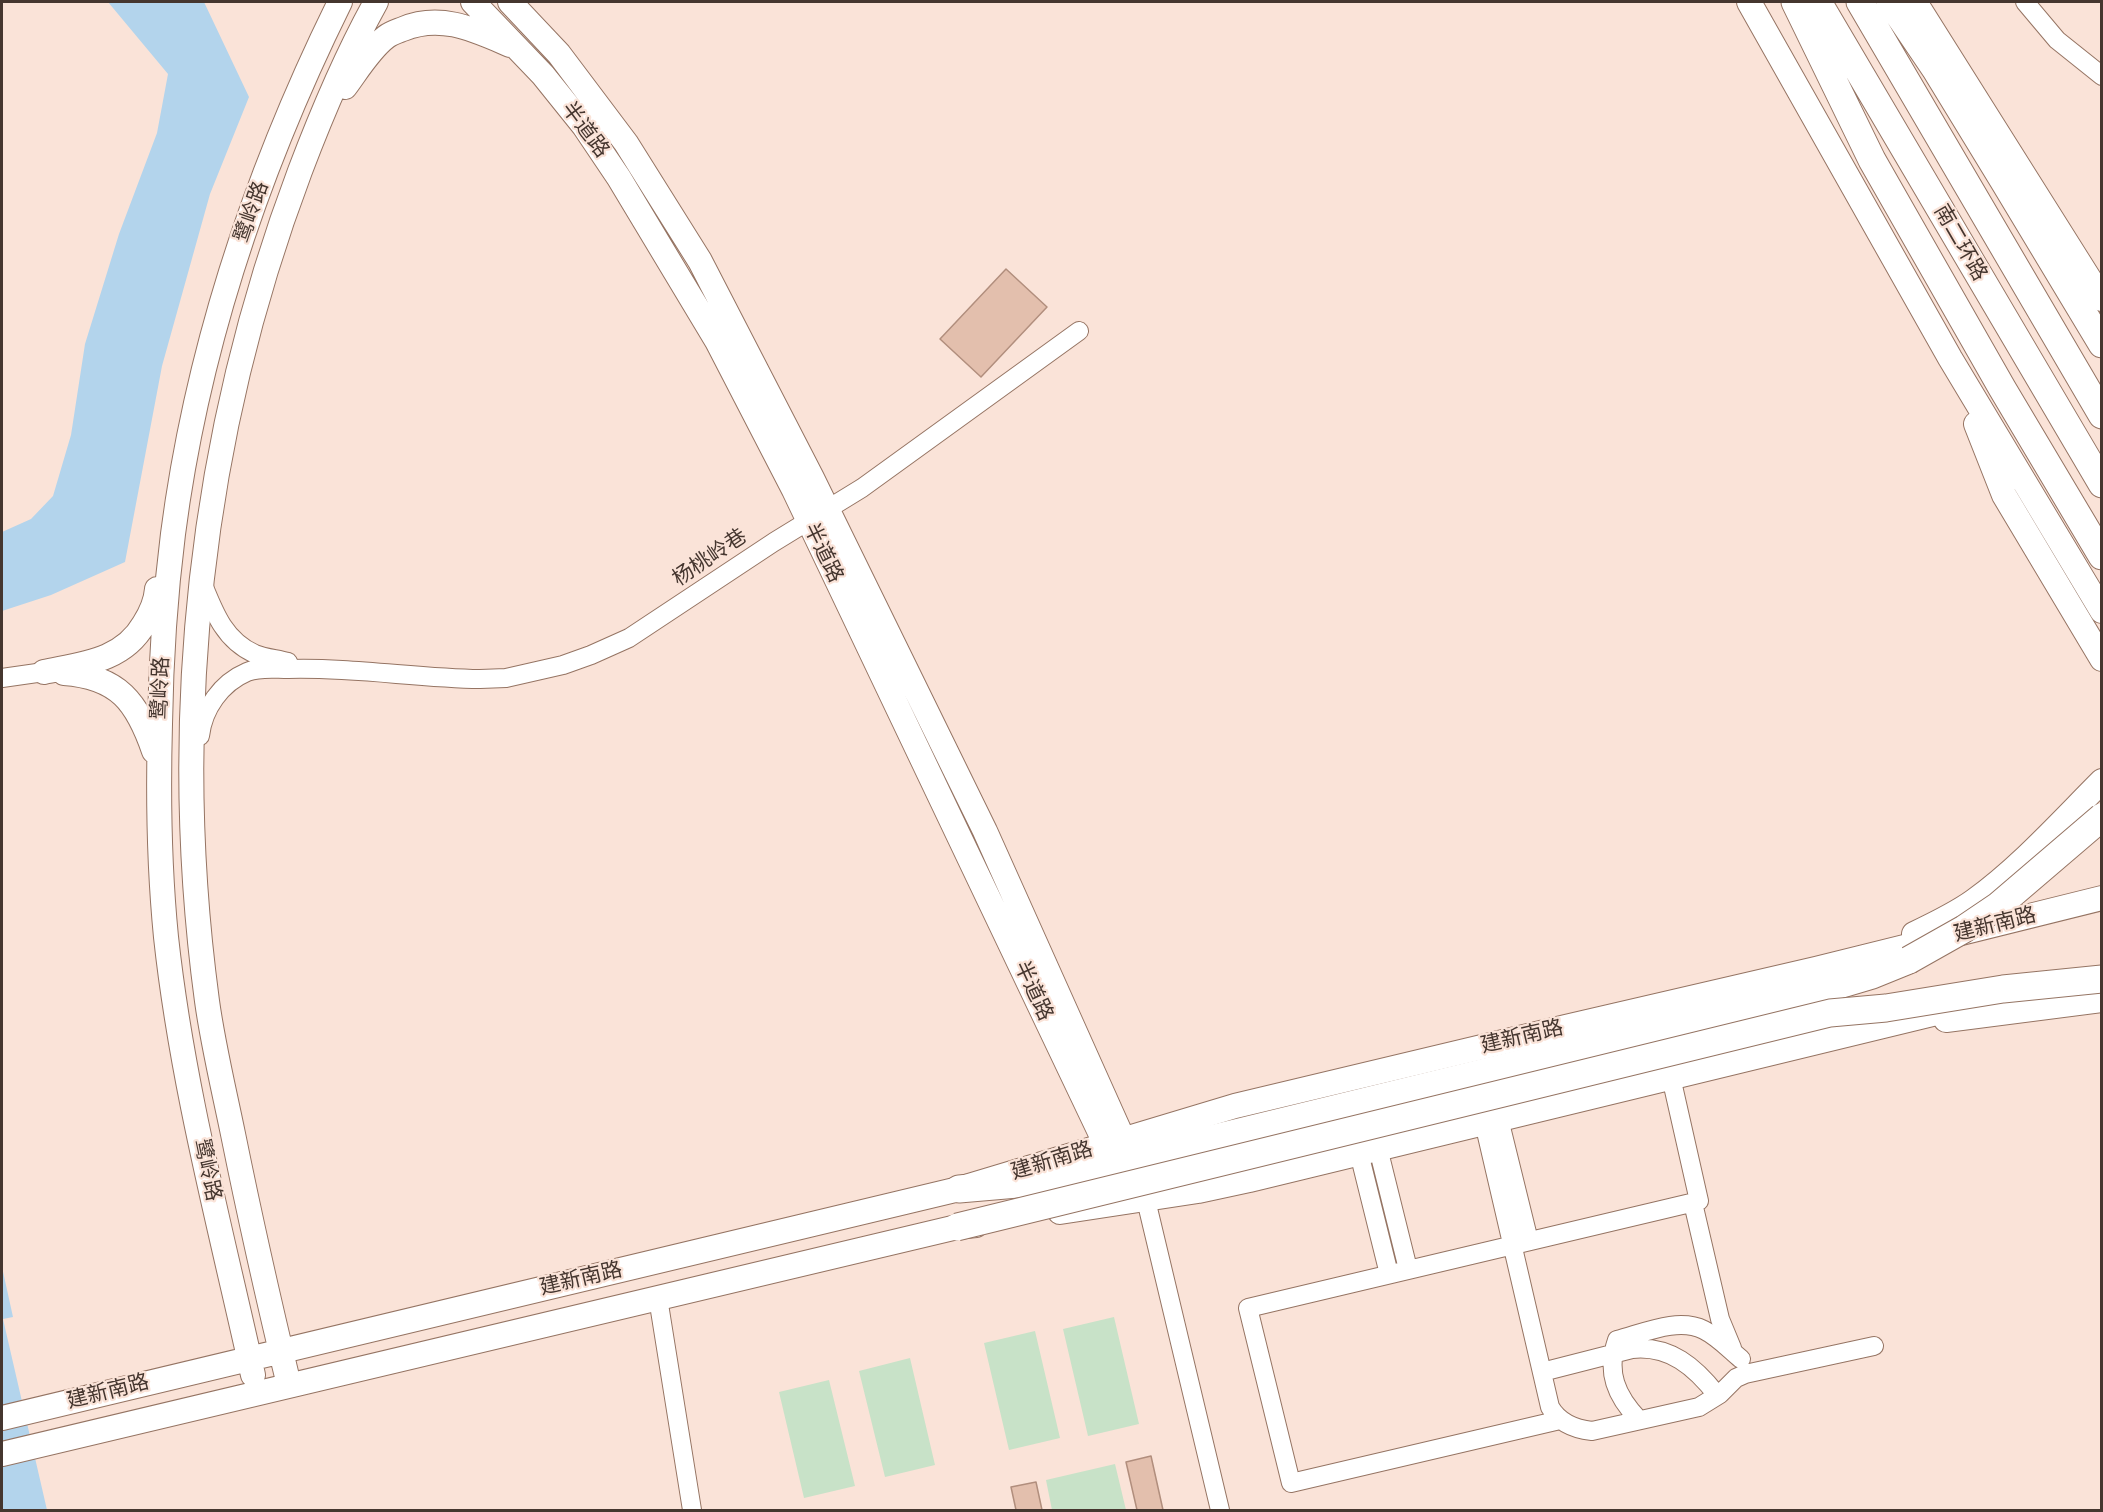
<!DOCTYPE html>
<html>
<head>
<meta charset="utf-8">
<style>
	body { margin:0 }
	#map { position:relative; width:2103px; height:1512px; overflow:hidden; background:#fae3d8; font-family:"Fira Sans",sans-serif }
	canvas { display:block }
	.frame { position:absolute; inset:0; border:3px solid #45362f; pointer-events:none }
</style>
</head>
<body>
<div id="map">
<canvas width="2103" height="1512"></canvas>
<div class="frame"></div>
</div>
<script>
const context = document.querySelector('canvas').getContext('2d');
context.lineJoin = 'round';
function fill(path, color) {
  context.fillStyle = color;
  context.fill(path, 'evenodd');
}
function strokePath(path, color, width, dash) {
  context.strokeStyle = color;
  context.lineWidth = width;
  context.lineCap = dash ? 'butt' : 'round';
  context.setLineDash(dash || []);
  context.stroke(path);
}
function label(font, color, halo, rows, align = 'center') {
  context.font = font + ' "Fira Sans","Noto Sans SC",sans-serif';
  context.lineWidth = 4.5;
  context.setLineDash([]);
  context.textBaseline = 'middle';
  context.strokeStyle = halo;
  context.fillStyle = color;
  for (const [text, x, y, turn = 0] of rows) {
    context.save();
    context.translate(x, y);
    context.rotate((+turn || 0) * Math.PI / 180);
    context.textAlign = isNaN(turn) ? turn : align;
    if (halo) context.strokeText(text, 0, 0);
    context.fillText(text, 0, 0);
    context.restore();
  }
}
const green = new Path2D(`
	M1114 1317 1139 1424 1088 1436 1063 1329Z
	M1035 1331 1060 1438 1009 1450 984 1343Z
	M910 1358 935 1465 885 1477 859 1371Z
	M829 1380 855 1486 804 1498 779 1392Z
	M1115 1464 1126 1510H1052L1046 1480Z`);
const water = new Path2D(`
	M108 2H204L249 97 210 194 162 366 125 562 51 595 2 611V532L31 519 53 496 71 435 85 344 119 234 157 133 168 74Z
	M2 1267 13 1317 3 1319 47 1510H2Z`);
const building = new Path2D(`
	M1006 269 1047 307 981 377 940 339Z
	M1151 1456 1163 1510H1137L1126 1462Z
	M1036 1482 1042 1510H1016L1011 1487Z`);
const minor = new Path2D(`
	M2025 2 2057 40 2102 76
	M202 582C214 612 224 640 255 654 265 658 277 659 288 662
	M2 678 44 672
	M200 736C203 709 221 683 247 672 259 667 274 669 288 669 352 667 416 678 480 679L506 678 563 665 591 655 629 638 774 542 862 488 1079 331
	M1499 1119 1529 1241
	M1484 1123 1550 1407C1559 1423 1574 1429 1592 1431L1699 1407 1720 1394 1736 1378 1745 1374 1874 1346
	M1378 1148 1408 1269
	M1359 1153 1389 1274
	M1146 1200 1220 1510
	M1693 1203 1720 1319 1732 1348
	M658 1298 692 1510
	M1542 1372 1632 1349C1670 1345 1695 1367 1717 1395
	M1560 1420 1291 1483 1248 1308 1699 1201 1671 1077
	M1639 1420C1616 1396 1606 1372 1617 1340 1644 1333 1678 1317 1704 1330 1718 1337 1729 1349 1741 1359`);
const major = new Path2D(`
	M473 2 543 75 584 126 619 178 717 341 794 490 1106 1145
	M510 2 559 54 626 143 700 261 812 478 985 831 1123 1139
	M1749 2 1950 358 2102 611
	M1915 2 2102 299
	M345 87C357 71 370 49 386 37 391 33 398 31 403 29 441 13 475 30 510 45
	M1976 424 2004 495 2102 659
	M44 672C82 664 123 661 144 624 151 613 156 602 157 589
	M64 673C119 677 137 702 154 751
	M1914 934C1935 924 1956 914 1974 901 2021 867 2061 822 2102 781
	M1946 1020 2102 1000
	M1060 1212 1198 1191 1249 1180 1965 1006
	M253 1375C221 1230 182 1085 166 937 159 866 158 795 160 724 161 660 165 597 173 534 197 349 258 168 340 2
	M289 1385C269 1302 250 1218 233 1134 224 1090 213 1045 207 1001 169 720 200 436 300 171 322 113 346 56 376 2
	M2 1418 959 1189 1235 1106 1566 1027 1816 969 2102 898
	M2 1454 957 1227 976 1225`);
const highway = new Path2D(`
	M1795 2 1872 160 2002 388 2102 556
	M1818 2 2102 484
	M1860 2 2102 415
	M1890 2 1936 70 2005 183 2102 344
	M959 1189 1029 1183 1072 1173 1825 989 1872 975 1909 960`);
const highwayBridge = new Path2D(`
	M1909 960 1964 929 1998 906 2102 817
	M957 1227 1830 1013 1886 1008 2003 989 2102 979`);
const streetNames = [
	["半道路",585,130,53],
	["鹭岭路",252,212,-71],
	["南二环路",1960,243,60],
	["半道路",823,553,64],
	["杨桃岭巷",710,558,-34],
	["鹭岭路",161,688,-88],
	["建新南路",1995,925,-14],
	["半道路",1033,991,65],
	["建新南路",1522,1037,-13],
	["建新南路",1052,1161,-17],
	["鹭岭路",207,1170,78],
	["建新南路",581,1279,-13],
	["建新南路",108,1392,-14]
];
fill(green, '#c8e2c8');
fill(water, '#b3d4ec');
fill(building, '#e3bfad');
strokePath(building, '#b18e7d', 1.5);
strokePath(minor, '#957463', 20);
strokePath(major, '#957463', 26);
strokePath(highway, '#957463', 29);
strokePath(minor, '#fff', 18);
strokePath(major, '#fff', 24);
strokePath(highway, '#fff', 27);
strokePath(highwayBridge, '#957463', 29, []);
strokePath(highwayBridge, '#fff', 27);
label('21px', '#45362f', '#fae3d8', streetNames);
</script>
</body>
</html>
